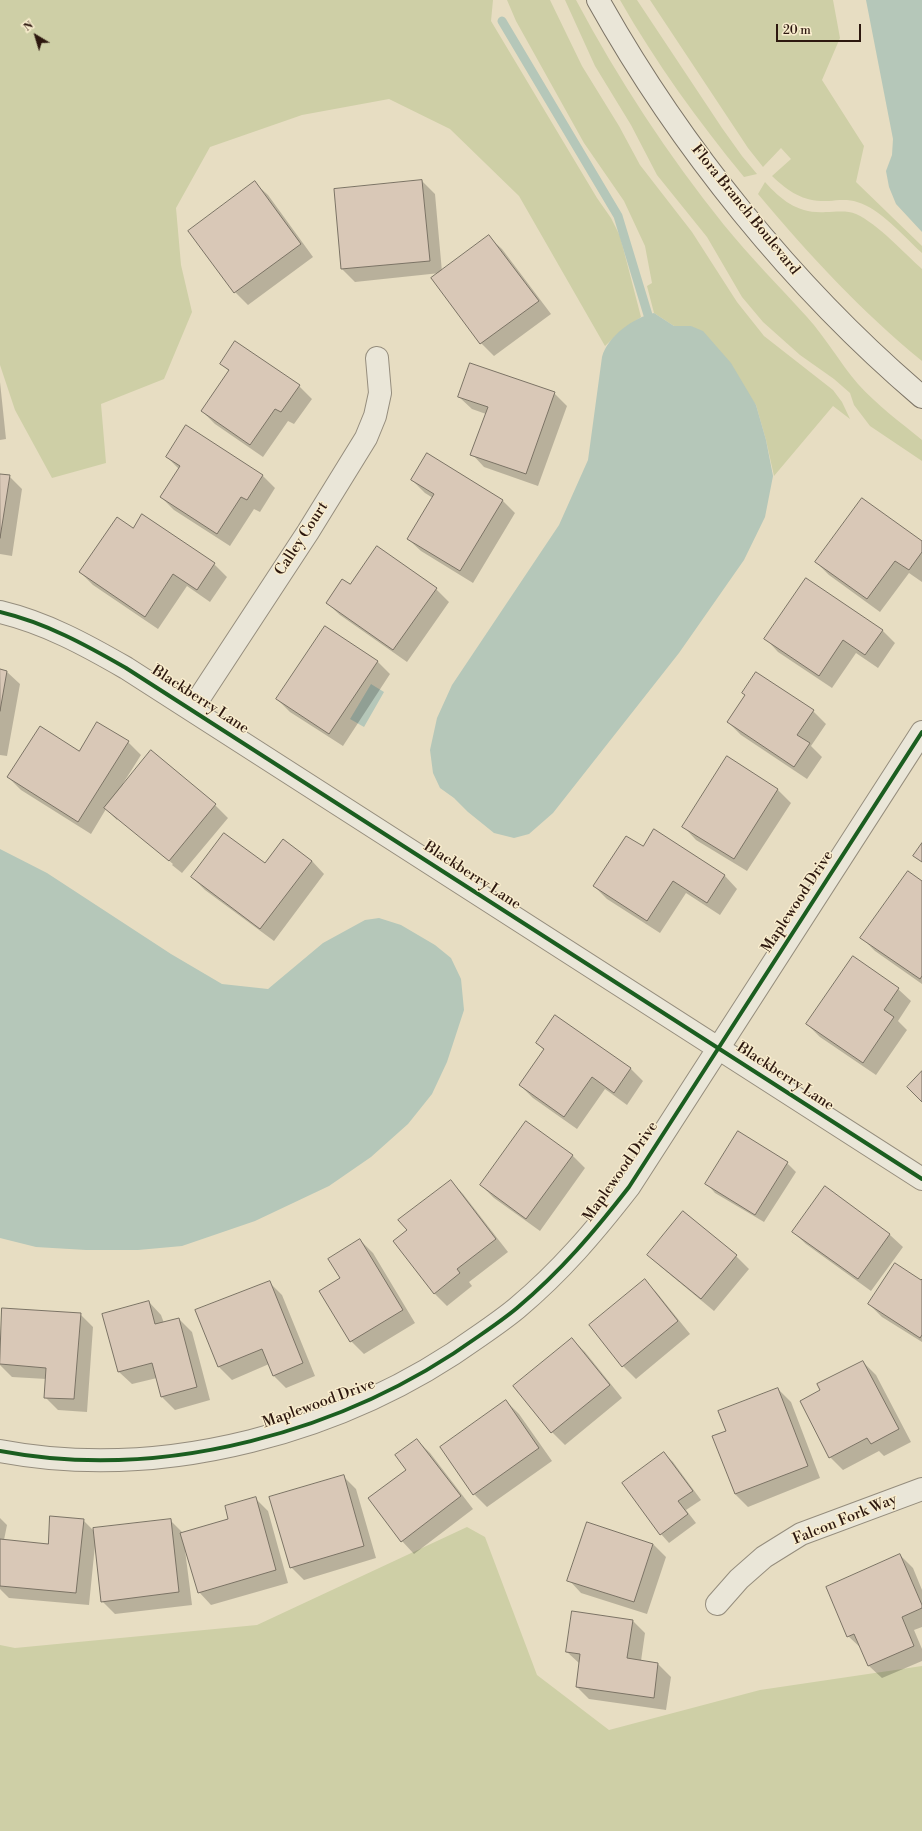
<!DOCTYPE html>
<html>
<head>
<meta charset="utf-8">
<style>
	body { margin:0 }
	#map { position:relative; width:922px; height:1831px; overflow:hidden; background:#e7ddc2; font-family:"Libre Bodoni",serif }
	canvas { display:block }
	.north { position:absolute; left:16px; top:16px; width:40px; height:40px; -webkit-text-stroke:3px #f9edce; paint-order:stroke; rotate:322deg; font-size:11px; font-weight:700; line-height:16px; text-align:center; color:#2d180f }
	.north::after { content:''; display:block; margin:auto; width:14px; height:18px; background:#2d180f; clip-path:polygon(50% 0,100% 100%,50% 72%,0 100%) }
	.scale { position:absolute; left:776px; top:24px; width:85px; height:18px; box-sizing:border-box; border:2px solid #2d180f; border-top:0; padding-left:5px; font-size:12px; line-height:14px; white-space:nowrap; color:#2d180f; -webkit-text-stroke:3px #f9edce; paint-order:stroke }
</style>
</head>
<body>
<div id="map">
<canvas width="922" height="1831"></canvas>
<div class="north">N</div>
<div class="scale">20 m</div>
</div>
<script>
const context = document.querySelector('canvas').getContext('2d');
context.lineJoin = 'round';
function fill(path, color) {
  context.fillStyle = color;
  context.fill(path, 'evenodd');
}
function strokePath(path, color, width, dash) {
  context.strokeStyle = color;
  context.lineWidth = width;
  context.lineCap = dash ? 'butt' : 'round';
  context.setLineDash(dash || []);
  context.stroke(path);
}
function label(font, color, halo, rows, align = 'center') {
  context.font = font + ' "Libre Bodoni",serif';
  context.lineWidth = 3;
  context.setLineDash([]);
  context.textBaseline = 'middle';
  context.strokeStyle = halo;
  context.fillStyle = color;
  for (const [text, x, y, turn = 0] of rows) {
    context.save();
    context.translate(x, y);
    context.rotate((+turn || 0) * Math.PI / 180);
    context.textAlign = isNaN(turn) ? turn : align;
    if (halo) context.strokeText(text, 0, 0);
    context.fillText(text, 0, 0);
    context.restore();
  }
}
const green = new Path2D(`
	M0 0H493L491 21 597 198 611 218 620 236 641 317 621 331 605 346 519 196 450 129 389 99 302 115 210 147 176 208 181 265 192 312 164 379 101 404 106 463 52 478 15 410 0 365Z
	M507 0H550L582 66 619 126 640 165 692 232 737 302 764 336 833 390 842 402 850 419 833 406 774 476 766 440 756 405 691 326H674L654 313 647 286 652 283 645 246 624 201 584 143 516 21Z
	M565 0H576C618 79 668 155 724 225 750 257 779 286 807 317 826 338 840 363 858 384 877 405 900 422 922 440V461L870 426 854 405 850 393 834 379 800 355 763 322 742 297 707 237 657 175 631 125 595 66Z
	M620 0H637L722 128 742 156 757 174 744 177C698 121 656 63 620 0Z
	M650 0H833L840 38 822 80 864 146 856 182 922 246V253C903 236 881 209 857 202 849 199 838 200 829 201 804 202 790 193 772 176L791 159 781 148 763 167 748 148Z
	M765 182C782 201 799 214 826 212 835 212 847 210 856 214 878 224 904 253 922 269V361C862 312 807 253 758 194Z
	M467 1527 485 1537 537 1675 609 1730 760 1690 922 1666V1831H0V1645L15 1648 257 1625Z`);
const water = new Path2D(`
	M866 0H922V232L896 204 889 187 886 171 892 155 893 139Z
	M654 313 674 326H691L703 331 731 363 756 405 766 440 773 476 765 517 744 560 679 653 553 813 529 834 514 838 494 833 468 812 454 798 440 788 433 773 430 750 437 718 452 685 559 525 588 460 602 357C608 336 633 318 654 313Z
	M371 684 384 692 364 727 350 719Z
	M0 849 47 873 171 954 222 984 268 989 323 943 365 920 379 918 401 925 435 945 451 958 461 979 464 1010 447 1062 432 1094 408 1124 371 1157 329 1186 255 1221 182 1246 138 1250H86L36 1247 0 1238Z`);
const shadow = new Path2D(`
	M422 181 435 194 442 272 489 237 502 249 551 314 494 356 481 343 433 279 440 273 355 282 342 269Z
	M255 183 268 195 313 257 248 305 235 292 189 231Z
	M235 343 299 386 312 399 294 424 288 421 263 457 215 424 202 411 230 372 221 364Z
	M0 382 6 439 0 440Z
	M554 393 567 406 538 486 484 467 472 454 486 414 472 409 459 397Z
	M167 457 263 476 275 488 260 512 254 509 230 546 174 510 161 497 179 469Z
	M0 475 9 476 22 489 12 556 0 554Z
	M412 480 503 501 515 513 473 583 421 551 408 539 433 498 425 493Z
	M143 516 214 564 227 577 210 602 187 586 158 629 93 585 80 572 133 529Z
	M922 542V582L909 573 880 612 829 575 816 562Z
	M436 589 449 602 407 662 340 615 327 603Z
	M882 630 895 643 878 668 856 653 832 688 778 652 766 639Z
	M377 661 390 674 343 746 290 712 277 699Z
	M0 670 7 672 20 684 7 756 0 755Z
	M813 711 826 724 811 746 822 757 807 779 741 735 728 722Z
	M128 742 141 755 122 785 123 786 151 752 215 805 228 818 182 873 172 865 173 864 118 818 117 820 106 809 91 834 21 790 8 777 79 752Z
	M727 758 778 790 791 803 747 871 696 840 684 827Z
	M654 830 725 876 737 889 720 915 686 893 660 933 607 899 594 886 643 847Z
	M312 861 324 874 274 941 205 890 192 877 265 865Z
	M922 882V984L875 951 862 938Z
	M898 989 911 1001 898 1021 907 1030 876 1075 820 1037 807 1024Z
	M556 1016 631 1069 643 1081 627 1105 605 1089 577 1129 533 1098 520 1085 544 1050 537 1043Z
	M572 1155 585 1168 540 1231 494 1198 481 1185Z
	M787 1163 796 1172 764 1222 715 1193 707 1184Z
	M451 1181 463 1194 508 1252 469 1282 472 1286 447 1306 434 1293Z
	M825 1188 890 1235 903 1247 871 1291 806 1244 793 1232Z
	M360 1240 373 1253 415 1323 364 1354 351 1341 341 1278Z
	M649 1255 736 1256 749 1269 714 1311 661 1267Z
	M922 1280V1342L882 1317 869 1304Z
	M645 1281 657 1293 690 1334 636 1379 623 1366Z
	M269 1282 282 1295 315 1376 286 1388 273 1375 269 1364 232 1380 219 1367 196 1311Z
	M149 1302 161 1315 164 1323 179 1319 192 1332 210 1400 175 1410 162 1397 157 1378 132 1384 119 1372Z
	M3 1309 80 1314 93 1327 87 1412 58 1410 45 1397 46 1379 12 1377 0 1365Z
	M572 1339 585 1352 622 1398 565 1445 552 1432Z
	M863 1362 876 1375 911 1442 884 1456 879 1451 843 1470 830 1457 822 1391Z
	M778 1389 791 1402 820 1478 748 1507 735 1494 714 1436 727 1431Z
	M506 1401 519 1414 552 1461 487 1507 474 1494Z
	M417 1440 430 1453 473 1509 414 1554 402 1541 407 1470Z
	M664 1453 673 1462 701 1500 686 1510 696 1523 669 1543 661 1534Z
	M343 1476 356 1489 376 1558 304 1580 291 1567Z
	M256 1499 268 1511 288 1583 211 1605 199 1592 185 1550 192 1605 115 1614 102 1601 95 1545 89 1605 9 1598 0 1589V1518L7 1525 4 1540 48 1545 83 1520 94 1531 170 1520 183 1533 229 1520Z
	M653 1544 666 1557 647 1614 581 1593 569 1580Z
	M900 1555 913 1568 922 1590V1627L914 1630 922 1649V1661L882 1678 869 1666 862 1649 848 1636Z
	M632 1620 645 1633 641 1661 658 1664 671 1677 666 1710 589 1699 577 1687 580 1664 567 1652Z`);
const stream = new Path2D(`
	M502 21 618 216 648 315`);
const building = new Path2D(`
	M422 180 430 261 341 269 334 189Z
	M255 181 301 244 234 293 188 231Z
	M489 235 539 301 480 344 431 278Z
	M235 341 300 385 281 412 275 409 250 445 201 411 229 370 220 364Z
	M470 363 555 392 526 474 470 455 488 407 458 397Z
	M186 425 263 475 247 500 241 497 217 534 160 497 180 466 166 457Z
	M427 453 503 500 460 571 407 539 434 494 411 480Z
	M0 474 10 475 0 538Z
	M862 498 922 541V552L909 570 895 561 867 599 815 562Z
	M142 514 215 563 197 590 173 574 145 617 79 572 117 517 133 528Z
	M377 546 437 588 393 650 326 603 342 579 350 584Z
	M806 578 883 630 865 655 843 640 819 676 764 639Z
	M325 626 378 661 329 734 276 699Z
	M0 669 7 671 0 711Z
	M756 672 814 710 797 735 810 743 794 767 727 722 745 695 742 693Z
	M97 722 129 741 78 822 7 777 40 726 79 751Z
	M151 750 216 804 169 861 104 808Z
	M727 756 778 789 734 859 682 827Z
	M654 829 725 875 707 903 673 881 647 921 593 886 626 836 643 846Z
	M224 833 265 863 283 839 312 861 260 929 191 877Z
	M922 843V862L913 856Z
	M908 871 922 881V976L920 979 860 938Z
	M853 956 899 988 884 1010 894 1017 863 1063 806 1024Z
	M555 1015 631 1068 614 1093 592 1077 564 1117 519 1085 544 1049 536 1043Z
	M922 1071V1102L907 1087Z
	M526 1121 573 1155 526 1219 480 1185Z
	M738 1131 788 1162 755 1215 705 1184Z
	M451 1180 496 1239 457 1269 460 1273 434 1294 393 1241 407 1230 398 1220Z
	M825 1186 890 1234 858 1279 792 1232Z
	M683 1211 737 1255 701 1299 647 1255Z
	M360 1239 403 1310 350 1342 319 1291 340 1278 328 1259Z
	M895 1263 921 1280 922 1279V1335L920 1338 868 1304Z
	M645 1279 678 1321 622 1367 589 1325Z
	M270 1281 303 1363 273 1376 262 1349 218 1367 195 1310Z
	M149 1301 155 1324 179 1318 197 1387 161 1397 152 1363 118 1372 102 1314Z
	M2 1308 81 1313 74 1399 44 1398 46 1368 0 1364Z
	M572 1338 610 1385 551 1433 513 1386Z
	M863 1361 899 1429 871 1444 867 1438 829 1458 800 1401 820 1390 817 1384Z
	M778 1388 808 1466 735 1494 712 1436 726 1431 718 1411Z
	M506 1400 539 1448 473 1495 440 1447Z
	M417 1439 461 1496 401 1542 368 1498 406 1470 395 1455Z
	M664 1452 693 1491 678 1501 688 1514 660 1535 622 1483Z
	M344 1475 364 1546 290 1568 269 1497Z
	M256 1497 276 1570 198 1593 180 1533 228 1519 225 1506Z
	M50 1516 84 1519 76 1593 0 1586V1539L48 1544Z
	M171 1519 179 1592 101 1602 93 1528Z
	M587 1522 653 1544 634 1602 567 1581Z
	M900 1554 922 1605V1608L902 1617 914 1646 868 1666 854 1634 847 1637 826 1587Z
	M572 1611 633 1620 627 1658 658 1663 654 1698 576 1687 580 1654 566 1652Z`);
const street = new Path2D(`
	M0 612C46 623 86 645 126 668L922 1179
	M192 709 308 532 366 438 375 416 380 393 377 358
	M0 1451C163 1482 346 1432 479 1336 492 1327 505 1318 517 1308 561 1271 594 1232 629 1187L922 732
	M717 1604 739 1579 764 1557 801 1534 922 1489`);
const secondary = new Path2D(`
	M598 0C680 147 794 288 922 397`);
const cycleway = new Path2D(`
	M0 612C46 623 86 645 126 668L922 1179
	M0 1451C163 1482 346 1432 479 1336 492 1327 505 1318 517 1308 561 1271 594 1232 629 1187L922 732`);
const streetNames = [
	["Flora Branch Boulevard",745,210,51],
	["Calley Court",302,539,-57],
	["Blackberry Lane",200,700,33],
	["Blackberry Lane",472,876,33],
	["Maplewood Drive",798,902,-57],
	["Blackberry Lane",785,1077,33],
	["Maplewood Drive",621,1172,-55],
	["Maplewood Drive",319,1404,-20],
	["Falcon Fork Way",845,1520,-22]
];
fill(green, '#cecfa6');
fill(water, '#b5c7b9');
fill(shadow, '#0003');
strokePath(stream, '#b5c7b9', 9);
fill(building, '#d9c8b7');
strokePath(building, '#7b7365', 1);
strokePath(street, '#958d7d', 24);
strokePath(secondary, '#7b7365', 24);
strokePath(street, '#eae6d8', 22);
strokePath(secondary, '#eae6d8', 22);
strokePath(cycleway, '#1b5e20', 4);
label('15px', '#2d180f', '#f9edce', streetNames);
</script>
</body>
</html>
